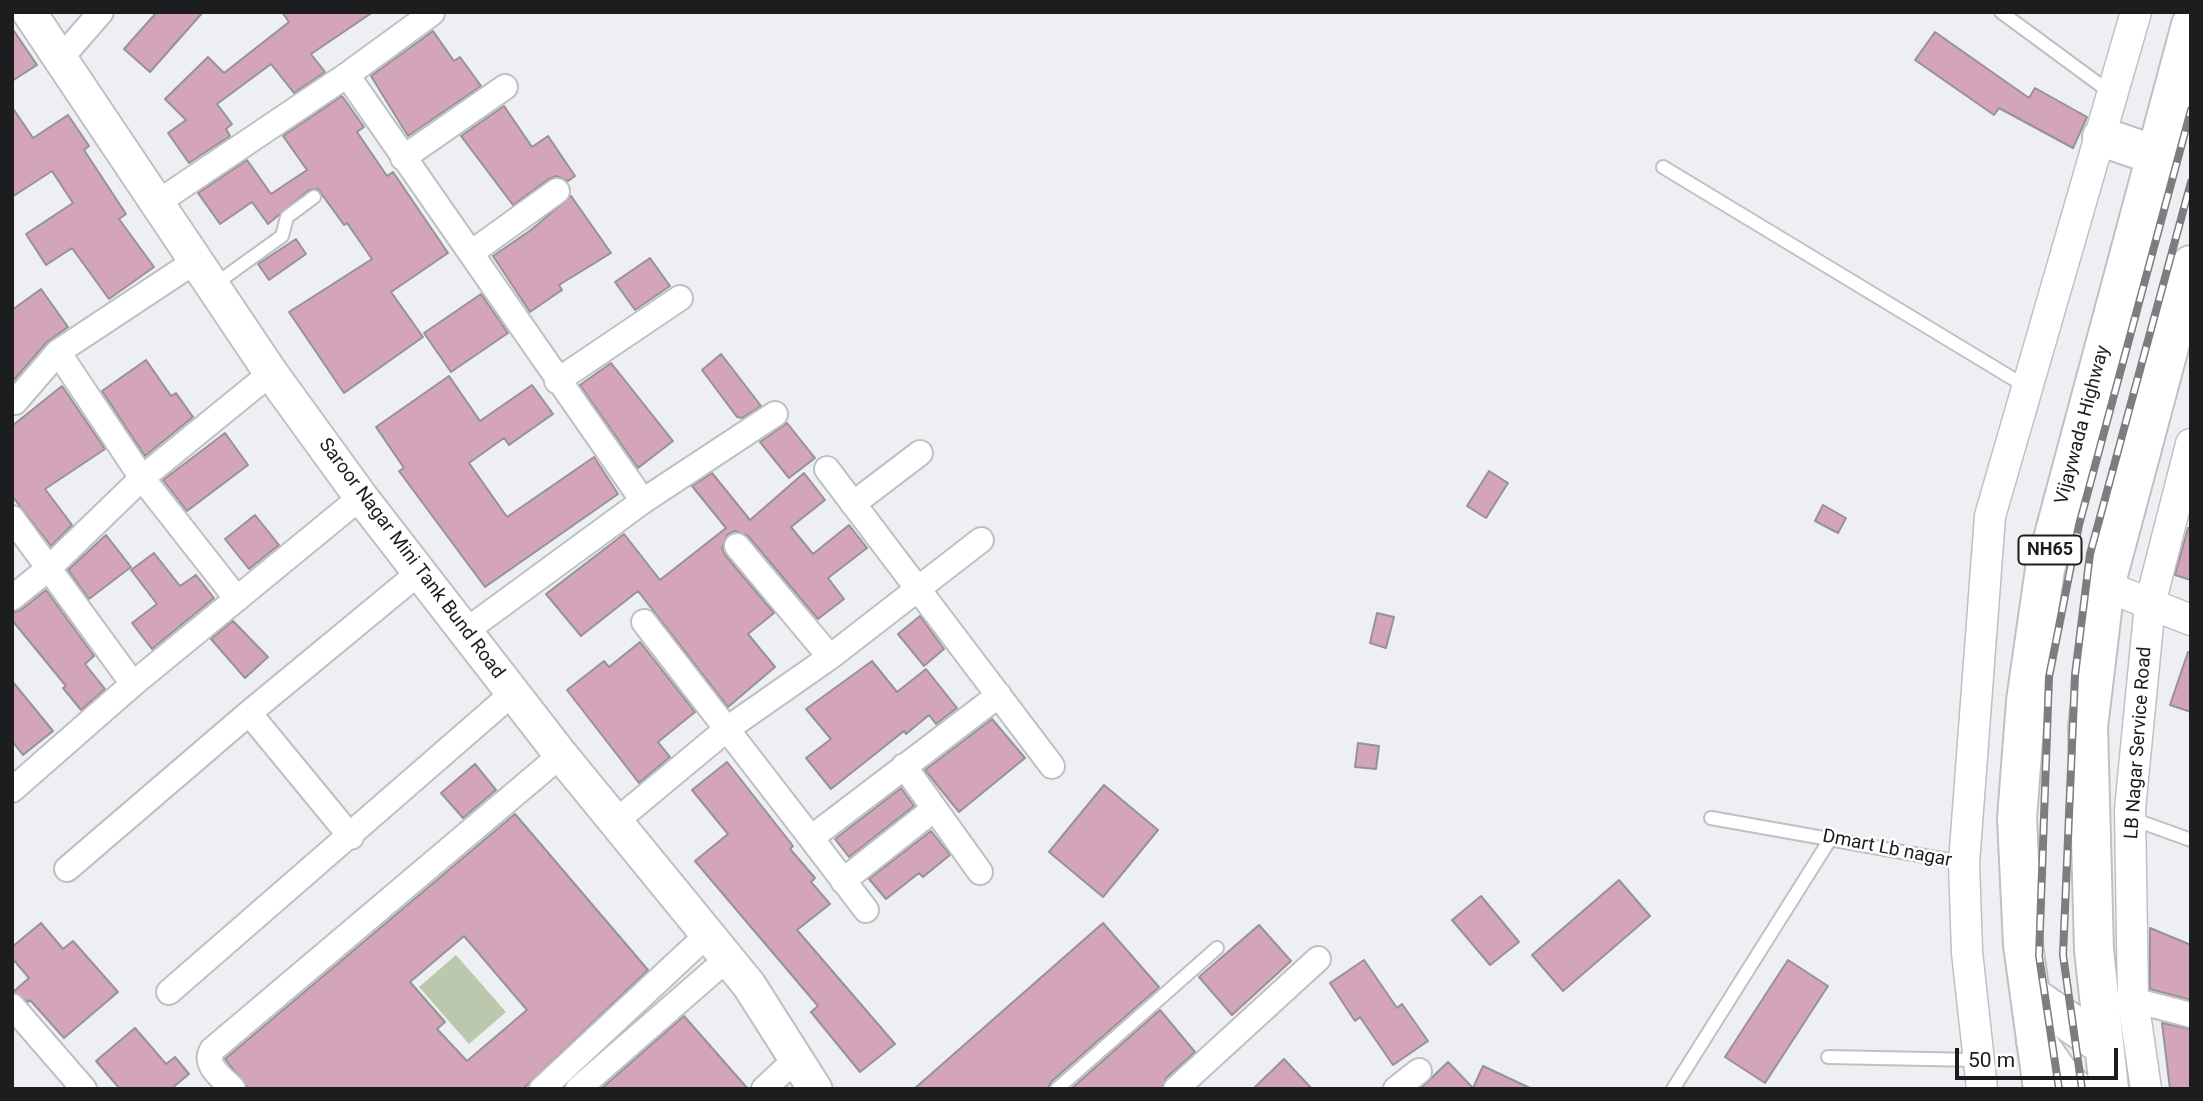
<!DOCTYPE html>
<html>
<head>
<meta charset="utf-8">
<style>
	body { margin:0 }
	#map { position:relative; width:2203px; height:1101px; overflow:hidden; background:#edeff2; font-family:Roboto,sans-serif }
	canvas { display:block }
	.frame { position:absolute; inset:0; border:14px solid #1c1d1e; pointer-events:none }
	.scale { position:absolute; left:1955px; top:1048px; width:163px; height:32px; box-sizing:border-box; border:4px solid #1c1d1e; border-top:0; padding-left:9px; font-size:21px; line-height:24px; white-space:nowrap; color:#1c1d1e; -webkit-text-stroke:5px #fff; paint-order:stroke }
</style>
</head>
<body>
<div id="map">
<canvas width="2203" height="1101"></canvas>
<div class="frame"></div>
<div class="scale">50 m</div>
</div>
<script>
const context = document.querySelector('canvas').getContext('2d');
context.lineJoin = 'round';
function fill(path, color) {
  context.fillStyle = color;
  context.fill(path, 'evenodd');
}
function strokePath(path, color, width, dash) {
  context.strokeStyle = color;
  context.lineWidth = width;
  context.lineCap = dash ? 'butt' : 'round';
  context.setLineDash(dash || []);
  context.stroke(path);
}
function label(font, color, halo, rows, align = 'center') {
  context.font = font + ' Roboto,sans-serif';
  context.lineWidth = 5;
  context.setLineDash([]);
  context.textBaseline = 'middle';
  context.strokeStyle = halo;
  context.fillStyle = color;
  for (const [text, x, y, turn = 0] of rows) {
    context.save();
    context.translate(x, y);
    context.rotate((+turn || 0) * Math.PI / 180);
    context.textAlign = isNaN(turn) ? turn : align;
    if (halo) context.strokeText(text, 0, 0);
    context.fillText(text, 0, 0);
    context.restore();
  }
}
const green = new Path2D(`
	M456 955 506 1012 469 1044 419 987Z`);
const building = new Path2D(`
	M157 12H203L150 72 124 49Z
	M282 12H373L311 54 325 72 294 93 271 64 217 104 232 124 226 129 230 136 189 163 168 133 186 120 165 99 208 57 224 73 289 22Z
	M12 28 37 65 12 81Z
	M433 31 454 61 460 57 481 86 408 136 371 76Z
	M1935 32 2029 98 2035 88 2087 117 2073 148 1999 108 1994 115 1915 60Z
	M342 96 364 127 357 132 387 176 393 172 448 253 391 292 423 337 344 393 289 312 372 259 347 223 344 225 318 189 309 190 268 224 252 202 220 224 198 193 247 160 271 194 307 170 283 136Z
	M504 106 532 147 548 136 575 176 568 181 556 176 549 179 513 205 461 136Z
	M12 107 33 138 68 115 89 146 84 150 126 214 119 219 154 267 109 299 72 248 46 265 26 234 73 203 52 171 12 197Z
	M571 196 611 253 559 285 562 290 530 312 493 256 531 230Z
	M296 239 306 254 269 280 258 264Z
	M650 258 670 286 635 310 615 282Z
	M41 289 68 327 47 342 12 382V310Z
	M481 294 508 333 451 372 424 333Z
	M721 354 761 406 742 418 737 417 702 370Z
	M146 360 171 396 176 393 193 417 145 456 102 391Z
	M611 363 673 441 638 468 580 385Z
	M449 376 480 421 532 385 553 414 509 445 504 438 469 463 507 517 594 457 618 494 485 587 399 471 404 468 376 427Z
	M62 386 105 449 45 489 72 525 51 546 12 496V426Z
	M787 423 815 458 789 478 760 442Z
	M225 433 248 465 187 511 163 480Z
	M1489 471 1508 483 1486 518 1467 506Z
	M712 473 750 520 804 473 825 500 791 527 813 554 849 525 867 548 828 578 844 599 818 619 748 536 735 531 727 535 722 548 725 555 774 613 748 634 775 667 728 707 638 591 581 636 546 594 624 534 660 580 726 528 692 486Z
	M1823 505 1846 518 1838 533 1815 521Z
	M255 515 279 545 249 569 225 539Z
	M2188 528H2191V580L2175 575Z
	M106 535 131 567 89 599 68 570Z
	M154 553 180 586 196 575 214 598 152 649 132 623 157 604 131 570Z
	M46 590 94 656 85 664 105 689 81 710 63 688 66 686 12 620V613L21 610Z
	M1377 613 1394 617 1386 648 1370 643Z
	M920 616 944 649 924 666 898 634Z
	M233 621 268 657 245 678 211 639Z
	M640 642 695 712 658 742 670 757 639 783 567 690 604 661 609 667Z
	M2188 652H2191V712L2170 705Z
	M872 661 897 692 926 669 957 708 936 724 929 715 906 734 904 731 831 789 806 758 831 739 806 709Z
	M12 681 53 731 23 755 12 741Z
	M992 719 1025 758 959 812 925 770Z
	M1358 743 1379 746 1376 769 1355 767Z
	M727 762 793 846 790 849 815 878 811 882 830 904 797 930 895 1044 860 1072 811 1012 818 1006 695 861 728 834 692 790Z
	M475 764 496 790 463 818 441 793Z
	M1104 785 1158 830 1103 897 1049 852Z
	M901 788 914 806 849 857 835 839Z
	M515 814 648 970 523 1089H249L225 1059ZM464 936 527 1010 467 1061 437 1029 445 1022 410 982Z
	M931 831 950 855 923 877 919 873 886 899 869 879Z
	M1619 880 1650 916 1563 991 1532 955Z
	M1481 896 1519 942 1490 965 1452 920Z
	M41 923 63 949 73 941 118 992 64 1038 30 1000 28 1002 13 992 29 978 12 958V947Z
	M1103 923 1159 987 1051 1082 1048 1089H914Z
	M1259 925 1291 961 1232 1015 1199 977Z
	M2150 928 2191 945V1000L2150 989Z
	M1364 960 1397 1008 1402 1004 1428 1041 1393 1065 1360 1017 1355 1021 1330 983Z
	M1788 960 1828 986 1765 1083 1725 1057Z
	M1160 1010 1195 1052 1166 1078 1162 1089H1071Z
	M684 1016 748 1089H601Z
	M2162 1023 2191 1029V1089H2170Z
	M135 1028 166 1064 175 1057 189 1074 171 1089H120L96 1061Z
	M1284 1059 1312 1089H1253Z
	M1448 1062 1473 1088 1483 1066 1532 1089H1420Z`);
const service = new Path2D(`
	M2001 12 2111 93
	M1663 167 2025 386
	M214 285 282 236 287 217 314 197
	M1711 818 1964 863
	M2130 818 2191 840
	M1828 1057 1977 1060
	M1057 1089 1217 948
	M1673 1089 1831 838`);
const minor = new Path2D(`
	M61 58 101 12
	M347 75 643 501
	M403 158 505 87
	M157 203 347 75 432 13
	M471 253 557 191
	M58 352 142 478 237 599
	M557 381 680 298
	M12 399 15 402 58 352 197 260
	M827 469 1052 766
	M853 504 920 453
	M12 518 133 684 361 497
	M737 546 830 657
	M12 598 48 569 142 478 271 373
	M644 622 811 838 999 695
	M467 630 643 501 775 414
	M249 713 351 837
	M904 766 980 872
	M12 790 133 684
	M615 822 727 729 830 657 981 540
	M811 838 866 910
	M67 869 249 713 421 571
	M843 881 934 809
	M169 992 514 692
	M2133 1000 2191 1015
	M12 1006 84 1089
	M233 1089C223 1078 203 1066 212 1050L561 755
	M542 1089 707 935
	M578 1089 727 959
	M764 1089 796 1059
	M1176 1089 1318 959
	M1396 1089 1419 1071`);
const tertiary = new Path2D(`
	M2105 586 2191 620
	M1982 1089 1967 952 1964 863 1990 516 2136 12
	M2146 1089 2133 1000 2130 809 2150 604 2191 444`);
const secondary = new Path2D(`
	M29 12 271 373 361 497 561 755 749 985 815 1089`);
const primary = new Path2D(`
	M2036 1041 2062 1078 2074 1089`);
const trunk = new Path2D(`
	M2102 137 2155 155
	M2030 995 2104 1046
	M2043 1089 2023 945 2017 818 2026 701 2045 569 2191 25
	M2109 1089 2094 950 2088 727 2105 586 2191 265`);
const rail = new Path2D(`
	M2059 1089 2039 956 2049 677 2079 525 2191 110
	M2082 1089 2063 955 2075 675 2090 554 2191 182`);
const shields = [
	[2050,550,63]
];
const shieldNames = [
	["NH65",2050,550]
];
const streetNames = [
	["Vijaywada Highway",2083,425,-75],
	["Saroor Nagar Mini Tank Bund Road",411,559,53],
	["LB Nagar Service Road",2139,743,-86],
	["Dmart Lb nagar",1887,849,11]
];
fill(green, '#bcc8ad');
fill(building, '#d3a4ba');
strokePath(building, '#969394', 2);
strokePath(service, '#bec0c3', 16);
strokePath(minor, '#bec0c3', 28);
strokePath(tertiary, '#bec0c3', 33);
strokePath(secondary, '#bec0c3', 37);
strokePath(primary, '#bec0c3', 42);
strokePath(trunk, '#bec0c3', 42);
strokePath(service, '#fff', 12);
strokePath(minor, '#fff', 24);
strokePath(tertiary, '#fff', 30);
strokePath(secondary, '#fff', 33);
strokePath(primary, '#fff', 38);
strokePath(trunk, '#fff', 38);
strokePath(rail, '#7c7d7f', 8);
strokePath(rail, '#fff', 5, [16]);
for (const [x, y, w] of shields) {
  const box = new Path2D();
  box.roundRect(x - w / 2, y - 14.5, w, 29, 5);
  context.fillStyle = '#fff';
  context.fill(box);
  strokePath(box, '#1c1d1e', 2);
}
label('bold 18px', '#1c1d1e', null, shieldNames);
label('19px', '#1c1d1e', '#fff', streetNames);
</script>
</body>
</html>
